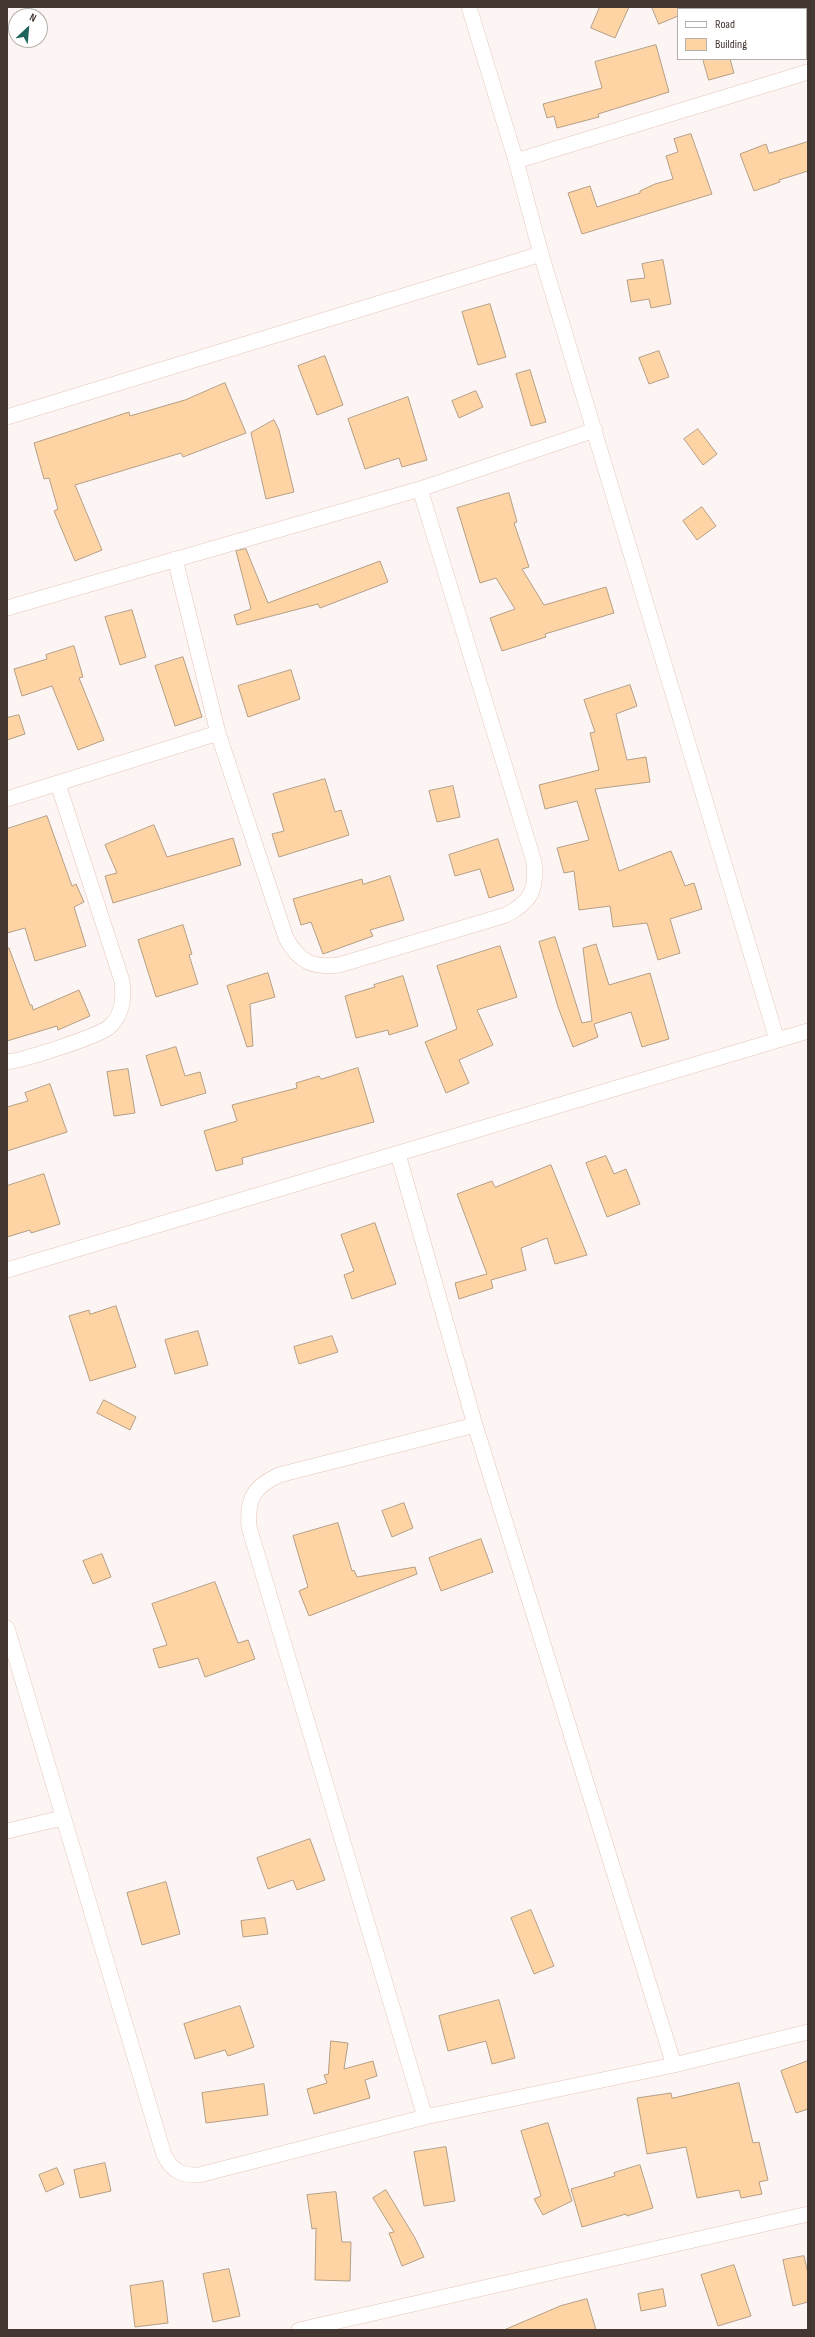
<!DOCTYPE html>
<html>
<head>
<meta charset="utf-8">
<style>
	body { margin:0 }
	#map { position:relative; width:815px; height:2337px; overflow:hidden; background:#fdf5f3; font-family:"Sofia Sans Condensed",sans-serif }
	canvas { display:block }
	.frame { position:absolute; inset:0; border:8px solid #443631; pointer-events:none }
	.legend { position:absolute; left:677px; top:8px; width:130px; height:52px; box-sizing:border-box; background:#fff; border:1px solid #b4afad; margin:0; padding:5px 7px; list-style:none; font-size:12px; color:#443631 }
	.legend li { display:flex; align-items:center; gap:8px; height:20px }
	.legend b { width:20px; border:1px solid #b4afad }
	.north { position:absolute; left:8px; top:8px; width:40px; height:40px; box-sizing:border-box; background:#fff; border:1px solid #b4afad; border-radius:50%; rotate:26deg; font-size:11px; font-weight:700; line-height:16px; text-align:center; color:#443631 }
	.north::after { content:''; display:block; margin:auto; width:14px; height:18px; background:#1e665c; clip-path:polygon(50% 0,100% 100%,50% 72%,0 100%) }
</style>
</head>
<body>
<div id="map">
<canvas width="815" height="2337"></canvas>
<div class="frame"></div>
<ul class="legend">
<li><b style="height:5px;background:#fff"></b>Road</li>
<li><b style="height:11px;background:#fed4a5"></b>Building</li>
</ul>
<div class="north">N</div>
</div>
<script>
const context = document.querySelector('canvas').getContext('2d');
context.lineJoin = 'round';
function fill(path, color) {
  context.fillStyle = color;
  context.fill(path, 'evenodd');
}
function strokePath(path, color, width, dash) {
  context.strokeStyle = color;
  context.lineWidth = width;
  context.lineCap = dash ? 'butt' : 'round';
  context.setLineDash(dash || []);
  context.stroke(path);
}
const building = new Path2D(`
	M600 7H629L615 38 591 28Z
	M652 7H700L678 9V16L659 24Z
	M656 45 669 92 598 114 599 117 557 128 554 116 547 118 543 104 602 88 595 62Z
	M703 59H730L734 73 709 80Z
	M691 134 712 194 582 234 568 193 590 186 597 207 640 193V191L655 184 673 179 666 156 678 152 674 139Z
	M808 142V171L779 180 780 182 754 191 740 154 766 144 769 153Z
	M663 260 671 304 651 308 649 299 631 302 627 280 645 278 642 264Z
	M490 304 506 357 478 365 462 312Z
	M659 351 669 377 649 384 639 358Z
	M325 356 343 405 317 415 298 366Z
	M530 370 546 422 531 426 516 374Z
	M225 383 246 433 183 457 181 453 75 485 102 550 75 561 54 511 58 509 49 478 44 479 34 443 129 412 130 416 185 400Z
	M476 391 483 407 459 418 452 401Z
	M408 397 427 460 402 467 399 458 365 469 348 419Z
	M274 420 279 430 294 492 266 499 251 433Z
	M698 429 717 454 703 465 684 439Z
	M509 493 517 522 514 523 529 567 522 569 544 605 606 587 614 613 545 634 546 637 502 651 490 618 515 609 496 578 480 583 457 508Z
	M702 507 716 526 697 540 683 521Z
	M246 549 268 603 380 561 388 582 320 608 318 604 237 625 234 615 251 609 236 551Z
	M132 610 146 657 120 665 105 617Z
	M74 646 83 677 79 678 104 740 78 750 52 686 22 696 14 669 47 659 46 655Z
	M183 657 202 717 175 726 155 666Z
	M291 670 300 699 248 717 238 686Z
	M630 685 637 706 616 714 627 760 646 757 650 782 595 789 619 871 671 851 685 886 694 883 702 909 670 919 680 953 658 960 647 923 613 927 610 906 579 910 574 871 564 873 557 848 589 840 577 801 545 809 539 785 599 770 590 733 595 732 584 700Z
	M19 715 25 734 7 740V718Z
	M325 779 335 812 341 810 349 835 279 857 272 834 284 831 273 794Z
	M453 786 460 817 437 822 429 791Z
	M47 816 72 886 76 884 84 902 74 907 86 946 35 961 25 928 7 933V829Z
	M154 825 167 857 233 838 241 865 113 903 105 876 117 873 105 845Z
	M498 839 514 890 489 898 480 869 455 876 449 855Z
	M390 876 404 920 370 930 373 936 323 954 311 922 301 925 293 899 362 879 363 884Z
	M183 925 192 954 189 955 198 984 156 997 138 940Z
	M555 937 582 1023 592 1021 583 948 596 944 609 985 650 973 669 1039 642 1047 631 1012 594 1024 598 1037 573 1047 558 1007 539 942Z
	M500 946 517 997 477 1010 493 1045 459 1060 469 1083 446 1093 425 1042 457 1029 437 966Z
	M7 948H9L30 1005H32L33 1010 79 990 90 1016 58 1030 57 1026 7 1041Z
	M268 973 275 997 250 1004 253 1046 247 1047 227 986Z
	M403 976 418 1026 389 1035 388 1030 356 1038 345 996 375 987 374 985Z
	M176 1047 185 1076 200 1072 206 1093 161 1106 146 1056Z
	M358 1068 374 1122 242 1158 243 1164 216 1171 204 1131 237 1121 232 1105 297 1088 296 1083 319 1076 321 1079Z
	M128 1069 135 1113 114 1116 107 1072Z
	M50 1084 67 1132 7 1151V1107L28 1101 25 1093Z
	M606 1156 614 1174 626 1169 640 1204 607 1217 586 1163Z
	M551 1165 587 1255 555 1264 547 1238 521 1248 526 1270 491 1280 493 1288 459 1299 455 1283 487 1274 457 1194 492 1181 495 1187Z
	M44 1174 60 1224 31 1233 30 1230 7 1237V1186Z
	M375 1223 396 1284 352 1299 344 1275 354 1271 341 1235Z
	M116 1306 136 1367 90 1381 69 1316 89 1310 90 1314Z
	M198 1331 208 1365 175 1374 165 1340Z
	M332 1336 338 1352 299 1364 294 1347Z
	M104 1400 136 1417 130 1430 97 1413Z
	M404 1503 413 1528 392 1537 382 1511Z
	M338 1523 352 1571 354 1570 357 1577 415 1567 417 1574 309 1616 299 1591 308 1587 293 1536Z
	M481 1539 493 1572 441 1591 429 1558Z
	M102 1554 111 1577 93 1584 83 1561Z
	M215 1582 238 1643 248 1640 255 1659 205 1677 198 1658 159 1668 153 1649 167 1645 152 1604Z
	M310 1839 325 1880 297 1890 293 1880 268 1889 257 1858Z
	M166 1882 180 1934 142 1945 127 1893Z
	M531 1910 554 1966 534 1974 511 1918Z
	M265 1918 268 1934 243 1937 241 1921Z
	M499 2000 515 2058 492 2064 486 2041 448 2051 439 2016Z
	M240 2006 254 2047 228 2056 225 2050 195 2059 184 2024Z
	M331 2041 348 2043 344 2069 373 2061 377 2076 365 2080 370 2098 314 2114 307 2089 327 2083 324 2075 328 2074Z
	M808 2061V2109L796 2113 781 2071Z
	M739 2083 753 2143 759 2142 768 2180 759 2182 762 2194 741 2198 739 2190 697 2198 686 2147 647 2154 637 2098 671 2093 672 2098Z
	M264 2084 268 2115 206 2123 202 2093Z
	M548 2123 572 2201 543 2215 534 2199 541 2196 521 2131Z
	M446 2147 455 2201 424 2206 414 2152Z
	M105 2163 111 2191 80 2198 74 2170Z
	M640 2165 653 2208 627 2216 626 2214 582 2227 571 2189 615 2176 614 2173Z
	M57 2168 64 2184 46 2192 39 2175Z
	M386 2190 415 2238 424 2257 402 2266 389 2233 394 2232 373 2198Z
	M336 2192 342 2242H351L350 2281 315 2280 316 2228 312 2229 307 2195Z
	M804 2256 808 2273V2302L793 2306 783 2260Z
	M734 2265 751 2316 718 2326 701 2275Z
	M229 2269 240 2316 213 2322 203 2274Z
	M163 2281 168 2323 135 2327 130 2286Z
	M663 2289 666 2306 641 2311 638 2294Z
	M587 2299 596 2330H504L560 2306Z`);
const minor = new Path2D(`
	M469 7 516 161 541 254 777 1040
	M516 161 808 72
	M7 417 541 254
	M175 559 218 733 286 938C299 962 312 968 339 965L506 915C531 902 537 890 534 862L420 489
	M7 608 420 489 595 430
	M7 799 218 733
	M7 1062C24 1060 97 1037 109 1027 123 1015 124 998 122 981L58 784
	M398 1154 475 1425 674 2065
	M7 1270 808 1031
	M7 1628 164 2155C172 2171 182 2176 199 2175L425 2117 674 2065 808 2032
	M7 1831 62 1818
	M425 2117 249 1527C247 1499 253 1487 279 1475L475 1425
	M299 2330 808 2214`);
fill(building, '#fed4a5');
strokePath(building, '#b49e86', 1);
strokePath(minor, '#e6c4b7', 16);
strokePath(minor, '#fff', 15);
</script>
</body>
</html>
